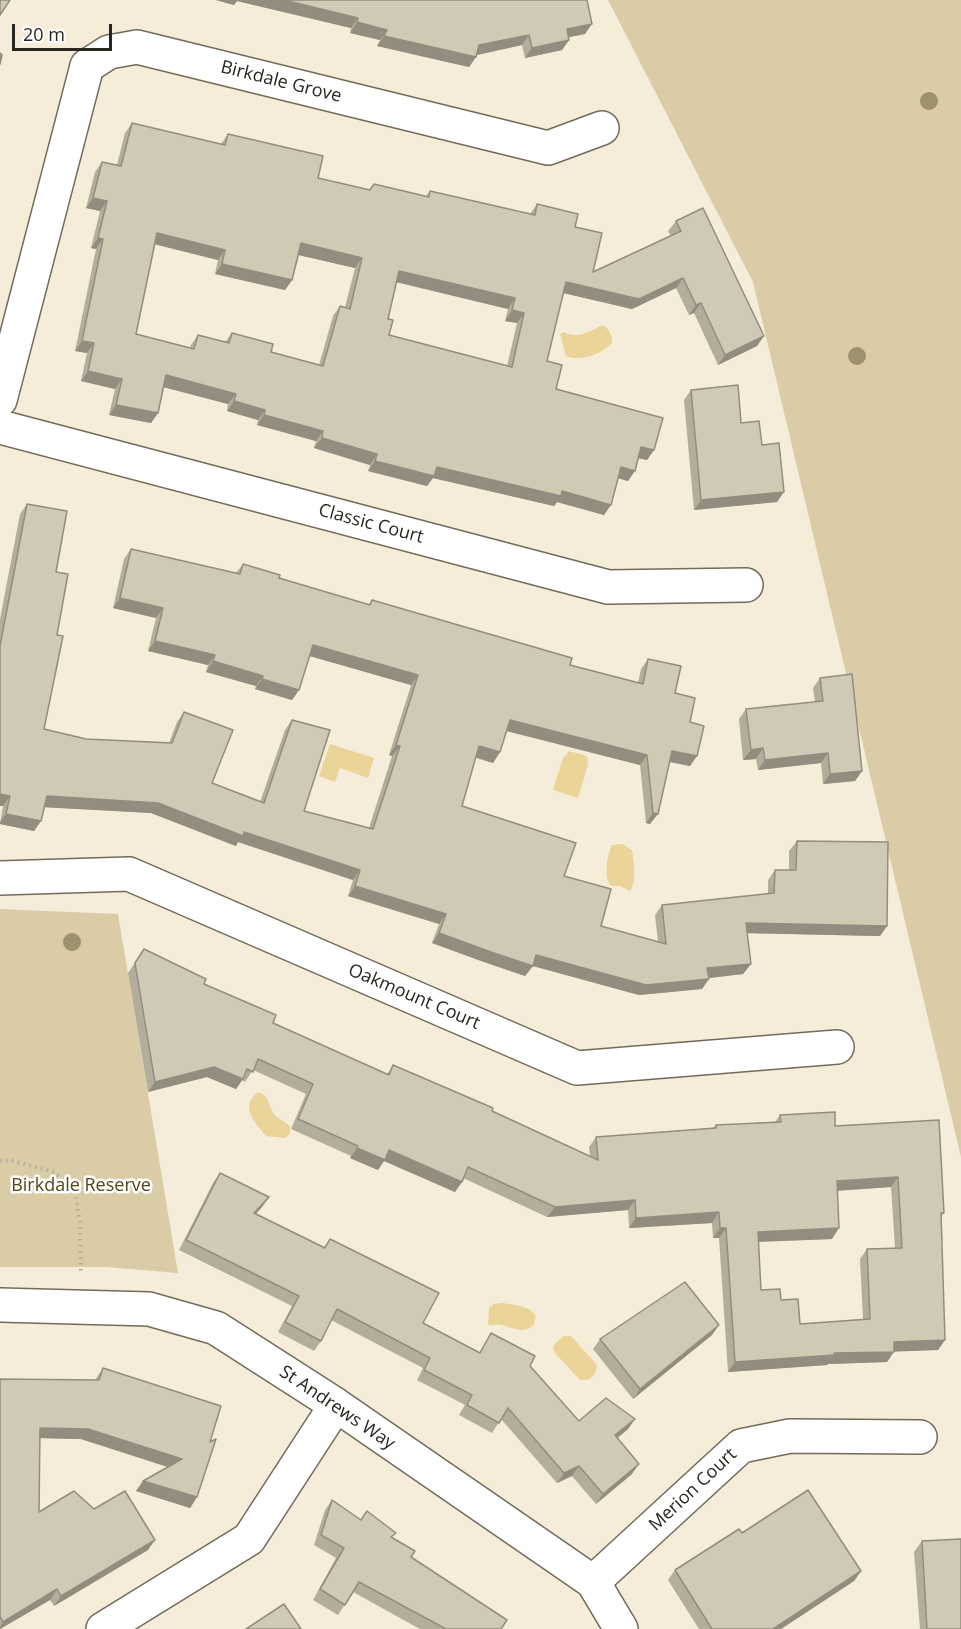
<!DOCTYPE html>
<html>
<head>
<meta charset="utf-8">
<style>
	body { margin:0 }
	#map { position:relative; width:961px; height:1629px; overflow:hidden; background:#f5edd9; font-family:"Open Sans",sans-serif }
	canvas { display:block }
	.scale { position:absolute; left:12px; top:24px; width:100px; height:27px; box-sizing:border-box; border:3px solid #29261f; border-top:0; padding-left:8px; font-size:18px; line-height:21px; white-space:nowrap; color:#29261f; -webkit-text-stroke:4px #fff; paint-order:stroke }
</style>
</head>
<body>
<div id="map">
<canvas width="961" height="1629"></canvas>
<div class="scale">20 m</div>
</div>
<script>
const context = document.querySelector('canvas').getContext('2d');
context.lineJoin = 'round';
function fill(path, color) {
  context.fillStyle = color;
  context.fill(path, 'evenodd');
}
function strokePath(path, color, width, dash) {
  context.strokeStyle = color;
  context.lineWidth = width;
  context.lineCap = dash ? 'butt' : 'round';
  context.setLineDash(dash || []);
  context.stroke(path);
}
function label(font, color, halo, rows, align = 'center') {
  context.font = font + ' "Open Sans",sans-serif';
  context.lineWidth = 5;
  context.setLineDash([]);
  context.textBaseline = 'middle';
  context.strokeStyle = halo;
  context.fillStyle = color;
  for (const [text, x, y, turn = 0] of rows) {
    context.save();
    context.translate(x, y);
    context.rotate((+turn || 0) * Math.PI / 180);
    context.textAlign = isNaN(turn) ? turn : align;
    if (halo) context.strokeText(text, 0, 0);
    context.fillText(text, 0, 0);
    context.restore();
  }
}
const green = new Path2D(`
	M608 0H961V1157L753 282Z
	M0 909 118 914 178 1273 106 1267H0Z`);
const water = new Path2D(`
	M602 325C610 329 612 335 612 343 602 354 580 362 566 356L560 334 564 332C576 339 591 332 602 325Z
	M330 744 374 758 368 778 340 768 335 782 319 776Z
	M569 751 587 756 588 764 578 798 553 790 563 758Z
	M623 844 632 850C634 863 637 880 630 891L620 886H611C603 877 607 857 612 845Z
	M258 1092C270 1095 268 1105 274 1114 278 1119 285 1122 290 1126V1134L285 1138 266 1136C255 1123 239 1106 258 1092Z
	M502 1303C512 1305 539 1306 535 1321 534 1326 529 1329 525 1330 517 1331 509 1326 501 1325 496 1324 493 1326 488 1325L489 1308 494 1304Z
	M563 1336H571L597 1365 595 1374 588 1380H580L554 1352 553 1346Z`);
const path = new Path2D(`
	M0 1161 10 1160 54 1172 75 1192 80 1223 81 1275`);
const street = new Path2D(`
	M0 400 87 66 109 52 137 47 548 148 602 128
	M0 427 608 587 746 585
	M0 878 129 874 577 1068 837 1047
	M0 1305 149 1309 216 1328 336 1405 593 1582 621 1629
	M593 1582 741 1446 790 1436 920 1437
	M103 1629 249 1539 336 1405`);
const trees = [
	[929,101],
	[857,356],
	[72,942]
];
const wall = new Path2D(`
	M216 0H587L585 34 568 37 569 40 562 50 525 58 522 45 477 55 476 57 469 67 377 46 380 40 350 33 351 28 237 1 234 5Z
	M132 123 221 144 228 134 318 178 370 190 374 184 426 196 430 191 530 214 537 204 575 227 593 272 671 236 668 231 676 221 757 346 718 365 694 313 689 315 676 288 632 309 563 293 547 361 556 389 654 450 647 460 638 458 628 481 618 478 604 515 557 502 554 506 433 478 427 486 368 471 370 465 314 448 316 441 257 425 258 420 227 411 228 404 164 387 158 413 151 423 109 415 115 389 81 381 87 353 75 351 96 249 91 248 100 211 86 208 95 172 102 162 117 165 125 133ZM154 244 218 260 215 274 285 290 292 280 299 255 355 268 345 307 340 306 333 316 319 365 271 352 232 333 225 342 198 335 191 345 190 348 136 334ZM396 282 508 309 505 321 517 323 507 366 389 335 388 319Z
	M691 390 741 423 777 502 694 510 684 400Z
	M27 504 56 572 57 635 44 729 86 739 169 743 177 722 184 712 212 783 260 802 285 730 292 720 304 811 369 828 392 756 389 755 411 685 310 656 299 690 292 700 255 689 256 686 206 672 208 665 148 651 156 618 113 608 124 559 131 549 236 573 243 564 279 578 368 605 372 600 570 665 638 683 641 669 648 659 675 693 690 722V766L670 762 650 824 646 823 640 765 506 731 500 752 493 763 476 758 462 806 564 876 601 926 658 942 655 915 662 905 768 894V880L775 870H789V851L797 841 887 926 880 936 747 933 751 964 743 974 709 978 702 989 639 995 533 966 525 976 484 962 432 943 439 924 348 896 353 880 238 842 236 846 151 813 44 807 41 821 34 831 0 824 3 806H0V619L20 514Z
	M820 678 862 771 855 781 823 784 821 763 758 770 756 759 743 760 739 719 746 709 815 702 813 688Z
	M144 949 273 1023 387 1074 393 1065 590 1156 589 1147 596 1137 713 1128 716 1125 775 1122 780 1115 835 1126 944 1213 941 1217 945 1340 938 1350 894 1351 887 1362 828 1364 827 1365 728 1372 719 1238H713L712 1223 629 1228 628 1210 547 1217 463 1178 455 1192 384 1161 378 1170 350 1158 351 1156 291 1129 306 1094 253 1070 245 1082 242 1080 236 1089 207 1077 148 1092 128 973ZM891 1187 895 1248 867 1249 860 1259 863 1319 800 1324 781 1300 761 1290 758 1242 832 1239 838 1191Z
	M220 1173 269 1197 262 1207 256 1214 324 1247 330 1239 423 1323 479 1353 491 1333 530 1366 579 1421 628 1429 617 1438 632 1474 596 1504 572 1476 557 1483 501 1419 492 1433 459 1415 465 1405 417 1380 423 1368 331 1320 321 1341 314 1351 278 1332 292 1306 179 1250 213 1183Z
	M712 1335 633 1399 593 1349 600 1339Z
	M103 1368 210 1442 197 1497 190 1508 136 1491 143 1481 168 1467 81 1439 40 1438 39 1512 94 1509 148 1550 54 1606 50 1600 0 1629V1379L95 1380Z
	M332 1500 361 1520 393 1538 411 1557 501 1629H420L353 1592 338 1615 313 1600 336 1558 314 1545 325 1510Z
	M742 1533 861 1571 854 1581 781 1629H699L668 1580 675 1570Z
	M922 1541 961 1629H920L914 1552Z`);
const shadedWall = new Path2D(`
	M216 0H284L358 18 351 28 237 1 234 5Z
	M357 22 387 30 380 40 350 33Z
	M592 24 585 34 560 39 567 29Z
	M529 35 522 45 472 56 479 45Z
	M384 36 476 57 469 67 377 46Z
	M569 40 562 50 525 58 532 48Z
	M93 198 107 201 100 211 86 208Z
	M157 233 225 250 218 260 150 243Z
	M98 238 103 239 96 249 91 248Z
	M301 243 362 258 355 268 294 254Z
	M222 264 292 280 285 290 215 274Z
	M399 271 515 298 508 309 392 281Z
	M683 278 676 288 632 309 559 292 566 282Z
	M701 303 694 313 689 315 696 305Z
	M512 310 524 313 517 323 505 321Z
	M764 336 757 346 718 365 725 355Z
	M82 341 94 343 87 353 75 351Z
	M88 371 122 379 115 389 81 381Z
	M166 375 236 394 228 404 159 386Z
	M234 401 265 410 258 420 227 411Z
	M116 405 158 413 151 423 109 415Z
	M264 415 323 431 316 441 257 425Z
	M322 438 377 454 370 465 314 448Z
	M641 447 654 450 647 460 634 457Z
	M375 461 437 467 562 491 611 505 604 515 557 502 554 506 433 478 427 486 368 471Z
	M621 467 635 471 628 481 614 477Z
	M784 492 777 502 694 510 701 500Z
	M120 598 163 608 156 618 113 608Z
	M155 641 215 655 208 665 148 651Z
	M313 645 418 675 411 685 306 655Z
	M213 661 263 676 256 686 206 672Z
	M262 679 299 690 292 700 255 689Z
	M510 720 647 755 640 765 503 730Z
	M396 745 400 746 392 756 389 755Z
	M479 746 500 752 493 763 472 756Z
	M763 748 756 759 743 760 751 750Z
	M672 751 697 756 690 766 665 761Z
	M828 753 821 763 758 770 765 760Z
	M862 771 855 781 823 784 830 774Z
	M0 794 10 796 3 806H0Z
	M47 796 158 803 360 870 353 880 238 842 236 846 151 813 40 807Z
	M653 813 658 814 650 824 646 823Z
	M6 814 41 821 34 831 0 824V822Z
	M355 886 446 914 439 924 348 896Z
	M746 923 887 926 880 936 739 933Z
	M439 933 536 955 709 979 702 989 639 995 533 966 525 976 484 962 432 943Z
	M751 964 743 974 700 979 707 968Z
	M214 1067 243 1079 236 1089 207 1077 148 1092 155 1082Z
	M357 1148 389 1150 462 1182 455 1192 384 1161 378 1170 350 1158Z
	M898 1177 891 1187 830 1191 837 1181Z
	M269 1197 262 1207 247 1223 254 1213Z
	M635 1200 628 1210 547 1217 555 1207Z
	M719 1212 712 1223 629 1228 636 1218Z
	M720 1228H726L719 1238H713Z
	M839 1228 832 1239 751 1242 758 1232Z
	M719 1325 712 1335 633 1399 640 1389Z
	M945 1340 938 1350 886 1352 894 1342Z
	M894 1352 887 1362 828 1364 827 1365 728 1372 735 1362 834 1353Z
	M635 1419 628 1429 608 1446 615 1435Z
	M40 1428 88 1429 182 1459 174 1469 81 1439 33 1438Z
	M639 1464 632 1474 596 1504 603 1494Z
	M579 1466 572 1476 557 1483 564 1473Z
	M143 1481 197 1497 190 1508 136 1491Z
	M155 1540 148 1550 54 1606 61 1596Z
	M861 1571 854 1581 781 1629H773Z
	M57 1589 50 1600 0 1629V1627L3 1622Z`);
const building = new Path2D(`
	M0 0H10L0 15Z
	M284 0H587L592 24 567 29 569 40 532 48 529 35 479 45 476 57 384 36 387 30 357 22 358 18Z
	M0 53 2 55 0 64Z
	M132 123 225 145 228 134 323 156 318 178 370 190 374 184 429 197 430 191 535 215 537 204 578 214 575 227 602 233 593 272 681 231 676 221 703 208 764 336 725 355 701 303 696 305 683 278 639 299 566 282 547 361 562 365 556 389 663 418 654 450 641 447 635 471 621 467 611 505 562 491 561 496 437 467 434 476 375 461 377 454 322 438 323 431 264 415 265 410 234 401 236 394 166 375 158 413 116 405 122 379 88 371 94 343 82 341 103 239 98 238 107 201 93 198 102 162 121 166ZM157 233 225 250 222 264 292 280 301 243 362 258 350 309 340 306 323 366 271 352 273 344 232 333 229 343 198 335 194 349 136 334ZM399 271 515 298 512 310 524 313 512 367 389 335 393 320 388 319Z
	M738 385 741 423 759 421 762 445 779 443 784 492 701 500 691 390Z
	M27 504 67 511 56 572 68 574 57 635 63 636 44 729 86 739 172 743 184 712 233 730 212 783 264 803 292 720 330 730 304 811 373 829 400 746 396 745 418 675 313 645 299 690 262 679 263 676 213 661 215 655 155 641 163 608 120 598 131 549 240 574 243 564 280 575 279 578 370 605 372 600 572 658 570 665 643 684 648 659 681 666 675 693 695 698 690 722 704 726 697 756 672 751 658 814 653 813 647 755 510 720 500 752 479 746 462 806 576 843 564 876 611 889 601 926 666 944 662 905 774 893 775 870H796L797 841 888 842 887 926 746 923 751 964 707 968 709 979 646 985 536 955 533 966 491 952 439 933 446 914 355 886 360 870 244 832 243 836 158 803 47 796 41 821 6 814 10 796 0 794V646Z
	M852 674 862 771 830 774 828 753 765 760 763 748 751 750 746 709 823 701 820 678Z
	M144 949 206 979 204 984 276 1015 273 1023 389 1075 393 1065 493 1108 492 1111 598 1160 596 1137 716 1128V1125L781 1122 780 1115 835 1112V1126L939 1120 944 1213H941L945 1340 894 1342V1352L834 1353V1355L735 1362 726 1228H720L719 1212 636 1218 635 1200 555 1207 468 1167 462 1182 389 1150 385 1160 357 1148 358 1146 298 1119 313 1084 258 1059 253 1072 247 1069 243 1079 214 1067 155 1082 135 963ZM898 1177 902 1248 867 1249 870 1319 800 1324 798 1299 781 1300 780 1289 761 1290 758 1232 839 1228 837 1181Z
	M220 1173 269 1197 254 1213 325 1248 330 1239 439 1293 423 1323 480 1353 491 1333 535 1356 530 1366 579 1421 606 1398 635 1419 615 1435 639 1464 603 1494 579 1466 564 1473 508 1408 499 1423 467 1405 472 1395 424 1370 430 1358 337 1309 321 1341 285 1322 299 1296 186 1240Z
	M685 1282 719 1325 640 1389 600 1339Z
	M103 1368 221 1406 210 1442 216 1439 197 1497 143 1481 182 1459 88 1429 40 1428 39 1512 74 1491 94 1509 125 1491 155 1540 61 1596 57 1589 3 1622 0 1616V1379L99 1380Z
	M808 1490 861 1571 773 1629H712L675 1570 739 1529 742 1533Z
	M332 1500 361 1520 367 1511 396 1533 391 1537 415 1551 411 1557 507 1620 501 1629H446L359 1582 345 1605 320 1589 344 1548 321 1535Z
	M961 1539V1629H927L922 1541Z
	M284 1604 301 1629H246Z`);
const streetNames = [
	["Birkdale Grove",281,82,14],
	["Classic Court",371,524,15],
	["Oakmount Court",414,997,23],
	["St Andrews Way",337,1408,34],
	["Merion Court",693,1490,-43]
];
const parkNames = [
	["Birkdale Reserve",81,1186]
];
fill(green, '#dacca6');
fill(water, '#ebd498');
strokePath(street, '#726b5a', 36);
strokePath(path, '#b3ad9d', 4, [1.5, 4.5]);
strokePath(street, '#fff', 33);
context.fillStyle = '#9d916e';
for (const [x, y] of trees) {
  context.beginPath();
  context.arc(x, y, 9, 0, 2 * Math.PI);
  context.fill();
}
fill(wall, '#b3ad9c');
fill(shadedWall, '#928d7f');
fill(building, '#d0c9b5');
strokePath(building, '#928d7f', 1.5);
label('18px', '#29261f', '#fff', streetNames);
label('18px', '#554517', '#fff', parkNames);
</script>
</body>
</html>
